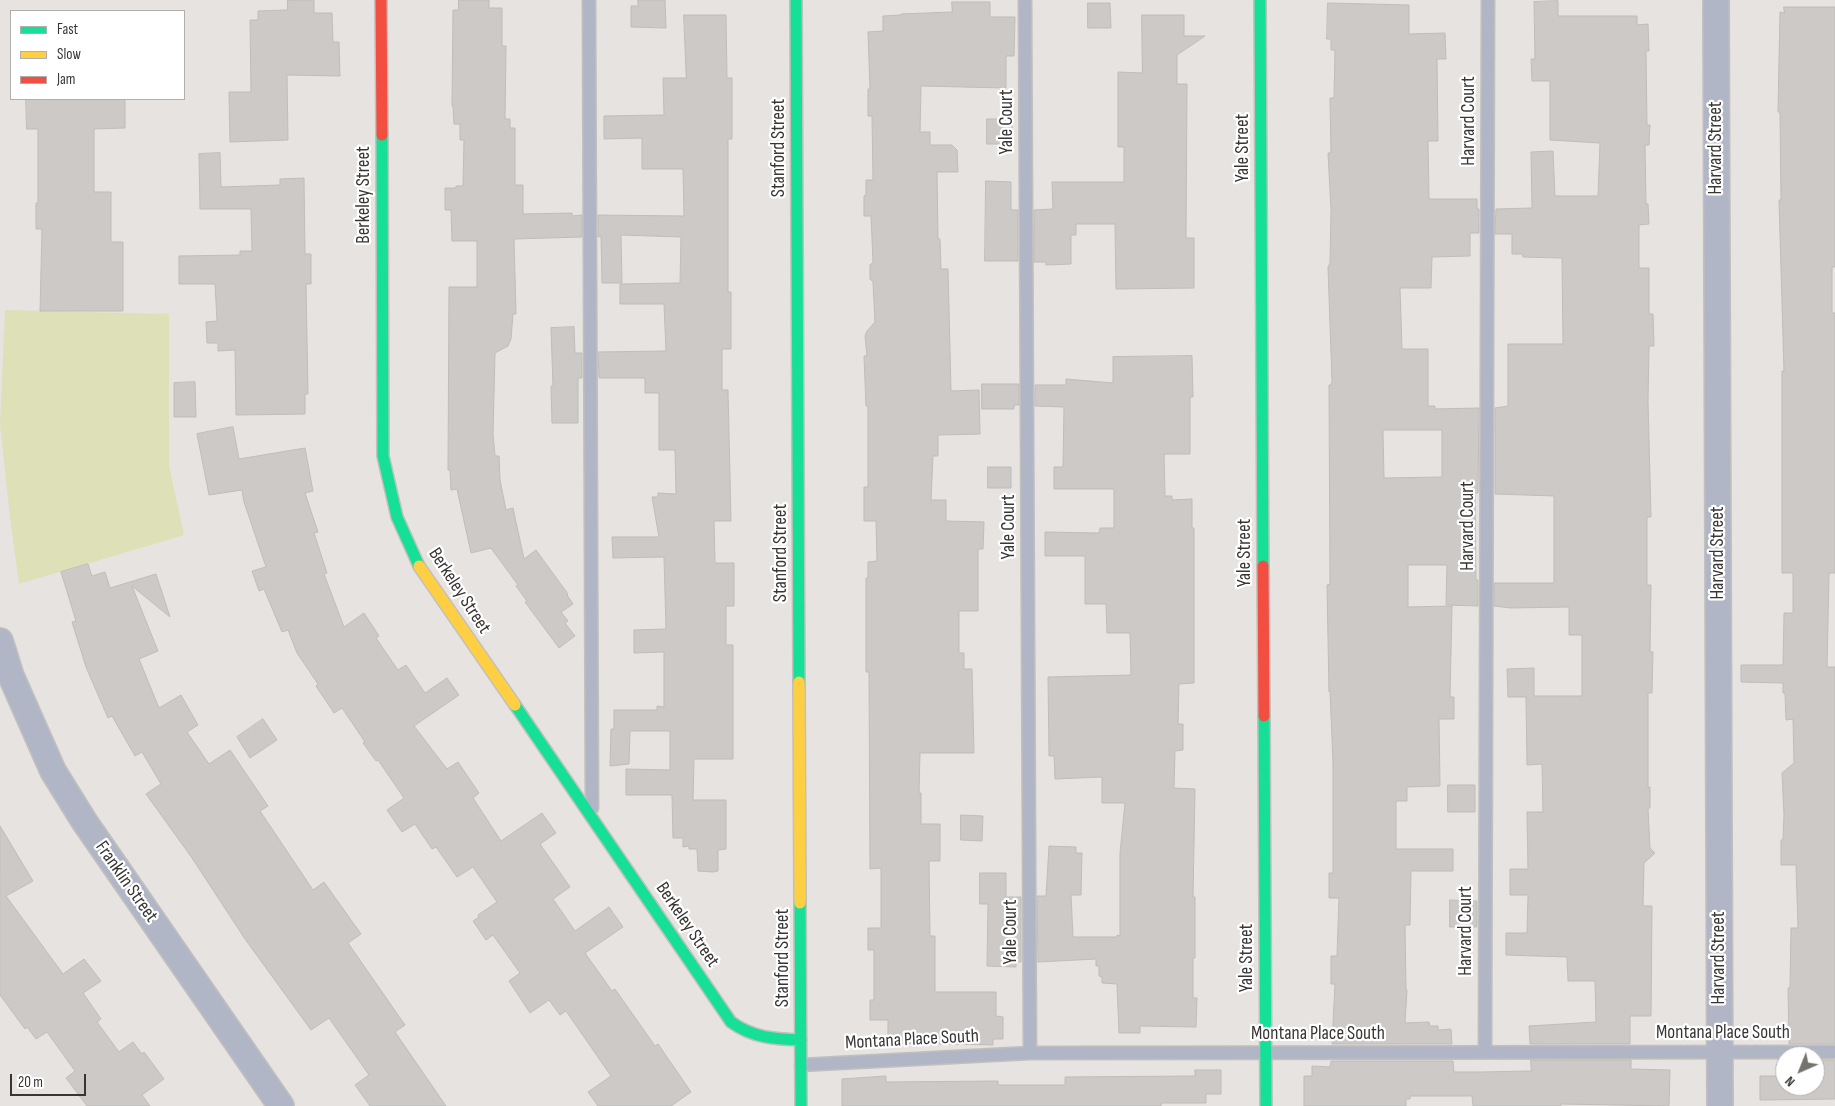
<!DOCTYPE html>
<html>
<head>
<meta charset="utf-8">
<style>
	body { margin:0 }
	#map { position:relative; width:1835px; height:1106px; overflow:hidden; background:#e6e3e0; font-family:"Sofia Sans Condensed",sans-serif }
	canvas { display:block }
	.legend { position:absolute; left:10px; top:10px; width:175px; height:90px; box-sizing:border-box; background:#fff; border:1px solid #afafae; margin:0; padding:6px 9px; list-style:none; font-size:15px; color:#383634 }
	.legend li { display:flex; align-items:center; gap:10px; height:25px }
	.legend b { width:25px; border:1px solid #afafae }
	.north { position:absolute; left:1775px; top:1046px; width:50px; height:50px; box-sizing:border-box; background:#fff; border:1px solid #afafae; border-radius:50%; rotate:224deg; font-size:14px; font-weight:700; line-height:20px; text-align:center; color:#383634 }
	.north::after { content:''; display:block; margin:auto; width:18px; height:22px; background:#757370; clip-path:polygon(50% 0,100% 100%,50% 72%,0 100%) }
	.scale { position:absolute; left:10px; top:1074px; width:76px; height:22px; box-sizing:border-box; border:2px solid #383634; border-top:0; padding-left:6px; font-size:15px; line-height:18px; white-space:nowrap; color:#383634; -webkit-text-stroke:4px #fff; paint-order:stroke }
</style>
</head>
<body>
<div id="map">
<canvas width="1835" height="1106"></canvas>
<ul class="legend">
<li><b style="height:6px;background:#16e098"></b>Fast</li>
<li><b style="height:6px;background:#ffcf43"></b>Slow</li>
<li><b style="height:6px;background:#f24e42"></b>Jam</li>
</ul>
<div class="north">N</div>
<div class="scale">20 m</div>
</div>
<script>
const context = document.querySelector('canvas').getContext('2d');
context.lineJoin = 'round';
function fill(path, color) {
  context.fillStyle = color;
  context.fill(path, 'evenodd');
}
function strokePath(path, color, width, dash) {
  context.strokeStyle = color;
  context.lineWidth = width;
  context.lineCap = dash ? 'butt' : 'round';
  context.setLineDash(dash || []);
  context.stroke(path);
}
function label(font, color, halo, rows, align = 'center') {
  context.font = font + ' "Sofia Sans Condensed",sans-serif';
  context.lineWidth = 4.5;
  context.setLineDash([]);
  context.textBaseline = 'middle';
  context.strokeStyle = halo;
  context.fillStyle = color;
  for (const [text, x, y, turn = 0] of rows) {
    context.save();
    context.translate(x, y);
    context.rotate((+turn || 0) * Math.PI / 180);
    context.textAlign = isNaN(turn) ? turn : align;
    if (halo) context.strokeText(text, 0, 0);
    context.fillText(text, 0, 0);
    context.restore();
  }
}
const green = new Path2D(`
	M5 310 169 314V466L184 535 19 584 10 517 0 424Z`);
const building = new Path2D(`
	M288 0H314V13H332L333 42H339L340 76 287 75 288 140 230 142 229 92H251L250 20H258V11L287 10Z
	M459 0H489V8H502V46H506L505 119H510V128H515V185H523V214L572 213V216L582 215V237L514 239 516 314H513L511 339 508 346 495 353 493 434 495 456H499L500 480 506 510 513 508 524 559 536 550 568 594 567 595 573 604 561 612 568 621 565 623 575 636 559 648 525 602 527 601 516 586 518 585 491 548 471 553 457 489 451 490 450 470H448L449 287H477V241H452L451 210H445V188H456V186H463L464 140H460V124H454L453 106H452L453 10H458Z
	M638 0H665L666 28 631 27V6H638Z
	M1558 1V16H1637V25L1648 24 1649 51H1646L1647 125H1650L1649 145H1645L1646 204H1648L1649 224 1639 225V268H1649V314H1653L1654 346H1649L1648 401 1651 517H1647V585H1651L1650 652H1653L1652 693H1648V787H1650V808H1648L1650 848 1655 853 1644 863 1643 906H1652L1651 1016H1630V1044H1530L1529 1026 1596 1022 1595 981H1568L1567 957 1506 955V933H1527L1528 895H1510V869H1528L1527 812H1543L1542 764 1527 765 1526 697H1508L1507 669 1534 668V696H1582V635H1569V607L1511 608 1494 606V583H1554V496L1495 494V408L1508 406V344H1563L1562 258 1523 257 1522 254H1512V234H1495L1496 209 1532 208 1531 152 1553 151 1555 196H1598L1600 143 1550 140V81H1532L1531 59H1535L1534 2Z
	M952 2H990V17H1015L1014 56H1006V88L921 86 920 132H930V145H952L957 150 958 172H937L938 239H940L941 269H948L951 391 979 390 980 434 938 435V456H933L931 500H946V521L984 522 983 549H978V611H959V653H964V669H972L974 753H920L919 793H921V824H940V861H929L930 936H935V992H996V1016L1003 1017V1039H993V1045L888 1043V1020H870V1000H874V950H868V928H881V868L870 869 869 672H866V578H868V562L877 561 876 521H864V487H868V406H866L864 356H867L865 336 867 331 875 322 873 282 870 279V265L873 262 871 216H864V196L866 195V180H873L872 116H868V89H870L868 32 883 31V16L901 15V14L952 12Z
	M1088 3H1110L1111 28H1088Z
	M1328 3 1409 5V34L1445 33 1446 59H1437L1438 141H1428L1429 199H1477V209H1479V233H1470V256L1432 257 1431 288H1400L1402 349H1428V406H1435V409L1479 408 1478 493H1475L1476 580H1478V606L1446 605 1447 565H1408V607L1452 606 1450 697H1454V719H1439L1440 786 1407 787V801H1396V849H1453V871H1411L1410 925H1405L1406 990H1407L1405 1023 1429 1022 1430 1026H1438V1030L1451 1029 1452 1044H1332L1335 984H1331V956H1337L1339 898H1329V873H1333V762L1330 691 1329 692 1327 585 1330 584 1329 385H1331L1332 381 1328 267 1330 263 1331 209 1328 153H1331L1330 98H1334L1335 50H1331V39H1327ZM1384 430H1442V477L1384 478 1383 432Z
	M1784 7H1835V267H1832V313H1835V573H1829L1827 667H1835V1044H1789L1788 988H1790L1791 928H1798L1796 865H1781V840H1783L1784 815 1782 773 1794 763 1793 719 1786 720 1785 693H1783V683L1741 682V665H1783L1784 613H1793V573H1782V371H1784L1779 200H1781L1780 112H1778L1780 12 1784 13Z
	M684 15H726L727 78H732V139H728V292H731V349H722V390H728L731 521H714L715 563H734V606H726V645H733V759H694L693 800H726V849L718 850V871L713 872 698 871 697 849H689V846L683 847V838H673L672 795H626V769L670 770V731H630L629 764 610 766 611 729H614V710H657V706L664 707V652L634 653V630L666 629 664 557 613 558 612 537H659L652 497H658V493L676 494 675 450H659V393H645V378H599L598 352 666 351 664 304H620V284L680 283 681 237 621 235 622 283H602L601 236 598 237V215L684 216 683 169H642V138L604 139V116L664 115 663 78H686Z
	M1142 15H1184V36H1205L1177 55V84H1187L1186 238H1194V288L1116 289 1115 224H1076V235H1071V264L1046 265V262H1034V210L1053 209 1052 182H1124V147H1118V72L1142 73Z
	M26 99H125V128L94 129V192H111V242H123V311H40L42 229H36V203H38V129H27Z
	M987 119H1012V144H987Z
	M220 153 221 187 280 185V179L304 178 305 254H311V284H306L308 394H305V414L236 415 235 350 218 351V343H207L206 322 217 321 215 284H179V256L240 255V251H252L251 209H200L199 154Z
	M986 181 1011 182V210H1018V261H985Z
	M574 327 575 353H582V378H578V423H552L551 386H553L551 328Z
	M1192 356 1193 397H1190V454H1164L1165 496H1172V500L1192 499V528H1194V683L1179 684 1178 724H1183V750L1175 751 1174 788 1195 789 1193 897H1195V958H1193V998H1197L1196 1027 1140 1026V1033H1119L1117 984 1102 983V977L1099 976V966H1096V959L1038 962 1037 896H1046L1049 846 1076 847V853H1082L1081 895H1071L1073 937H1117V935L1120 936V853L1125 803H1102V777L1055 779 1054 756H1049L1048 677 1131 675 1130 633H1107L1106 604H1085V556H1045V532L1099 533 1100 528H1114V489H1054V467H1063L1064 407 1035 406V385H1066V379L1113 383V357Z
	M195 382 196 417H174V383Z
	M982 384H1019V405H1014V409H982Z
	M233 427 239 459 305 448 313 491 305 493 318 532 314 533 327 573 324 574 344 627 364 613 379 636 376 638 398 670 406 665 425 693 447 678 459 695 414 726 447 769 458 762 479 793 473 798 501 841 542 813 556 833 540 844 570 887 553 899 575 931 609 907 623 927 585 953 612 991 615 989 655 1046 658 1044 691 1092 671 1106H598L588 1092 611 1076 566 1011 560 1015 549 1000 530 1013 509 981 520 973 493 935 486 940 473 921 479 917 478 915 497 902 473 867 457 877 436 847 432 849 415 824 402 832 387 810 404 798 378 760 376 761 363 743 365 742 342 708 334 713 316 686 318 684 297 653 288 630 282 632 264 589 259 591 252 571 266 567 244 502 242 490 209 495 197 434Z
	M988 467H1011V488H988Z
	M88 564 92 576 105 572 110 588 156 574 170 617 132 586 158 651 139 659 159 708 181 695 198 725 187 732 209 764 230 750 268 806 260 811 313 890 324 882 361 934 348 943 405 1025 395 1032 446 1106H370L355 1085 369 1075 329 1018 311 1030 245 939 192 858 146 794 161 784 142 752 135 756 112 716 108 718 86 667 72 622 76 621 61 572Z
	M263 719 277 740 250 758 237 737Z
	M1448 785H1475V812H1448Z
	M961 815 983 816 982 841 961 840Z
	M0 826 33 881 6 896 63 974 84 959 101 981 83 993 101 1019 97 1022 119 1052 133 1042 142 1054 144 1052 164 1079 142 1095 150 1106H87L66 1078 75 1071 47 1032 36 1039 27 1027 25 1029 0 995Z
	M980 873H1006V897H1021V962H1016V967L987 966 988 904H980Z
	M1450 900 1477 901V927H1450Z
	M1531 1060H1631V1069L1670 1070 1669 1106 1561 1104V1106H1473L1472 1096H1410V1099H1406V1106H1304V1076H1312V1066L1330 1067 1331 1061H1453L1454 1072H1481L1531 1071Z
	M1815 1060H1835V1099L1760 1100V1076H1785V1086H1815Z
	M1195 1070H1221V1094H1206V1103H1161V1106H842V1079L886 1076V1082L998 1081V1085H1065V1077L1195 1076Z`);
const lane = new Path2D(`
	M589 0 592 808
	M1025 0 1030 1053
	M1485 1052 1488 0
	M801 1065 1030 1053 1835 1052`);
const street = new Path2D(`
	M1716 0 1720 1106
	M0 641 11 676 53 771 84 821 281 1106`);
const fast = new Path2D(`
	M796 0 799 682
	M1260 0 1263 566
	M382 135 383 456 397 517 419 566
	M515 705 731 1022C753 1038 775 1039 801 1040
	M1264 716 1266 1106
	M800 903 801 1106`);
const slow = new Path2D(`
	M419 566 515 705
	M799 682 800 903`);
const jam = new Path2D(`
	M381 0 382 135
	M1263 566 1264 716`);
const streetNames = [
	["Harvard Court",1469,121,-90],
	["Yale Court",1007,122,-90],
	["Stanford Street",779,148,-90],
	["Yale Street",1243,148,-90],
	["Harvard Street",1716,148,-90],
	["Berkeley Street",364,195,-90],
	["Harvard Court",1468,526,-90],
	["Yale Court",1009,527,-90],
	["Stanford Street",781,553,-90],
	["Yale Street",1245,553,-90],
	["Harvard Street",1718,553,-90],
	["Berkeley Street",459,591,57],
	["Franklin Street",126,882,55],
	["Berkeley Street",687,925,56],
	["Harvard Court",1466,931,-90],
	["Yale Court",1011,932,-90],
	["Stanford Street",783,958,-90],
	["Yale Street",1247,958,-90],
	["Harvard Street",1719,958,-90],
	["Montana Place South",1723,1033],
	["Montana Place South",1318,1034],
	["Montana Place South",912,1040,-3]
];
fill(green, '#dee0b8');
fill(building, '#ccc9c7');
strokePath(building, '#bfbcba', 1);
strokePath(lane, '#c2c0be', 15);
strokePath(street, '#c2c0be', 28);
strokePath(fast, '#c2c0be', 14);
strokePath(slow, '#c2c0be', 14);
strokePath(jam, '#c2c0be', 14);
strokePath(lane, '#b1b6c6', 12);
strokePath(street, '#b1b6c6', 25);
strokePath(fast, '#16e098', 11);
strokePath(slow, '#ffcf43', 11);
strokePath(jam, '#f24e42', 11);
label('19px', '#383634', '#fff', streetNames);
</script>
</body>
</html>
